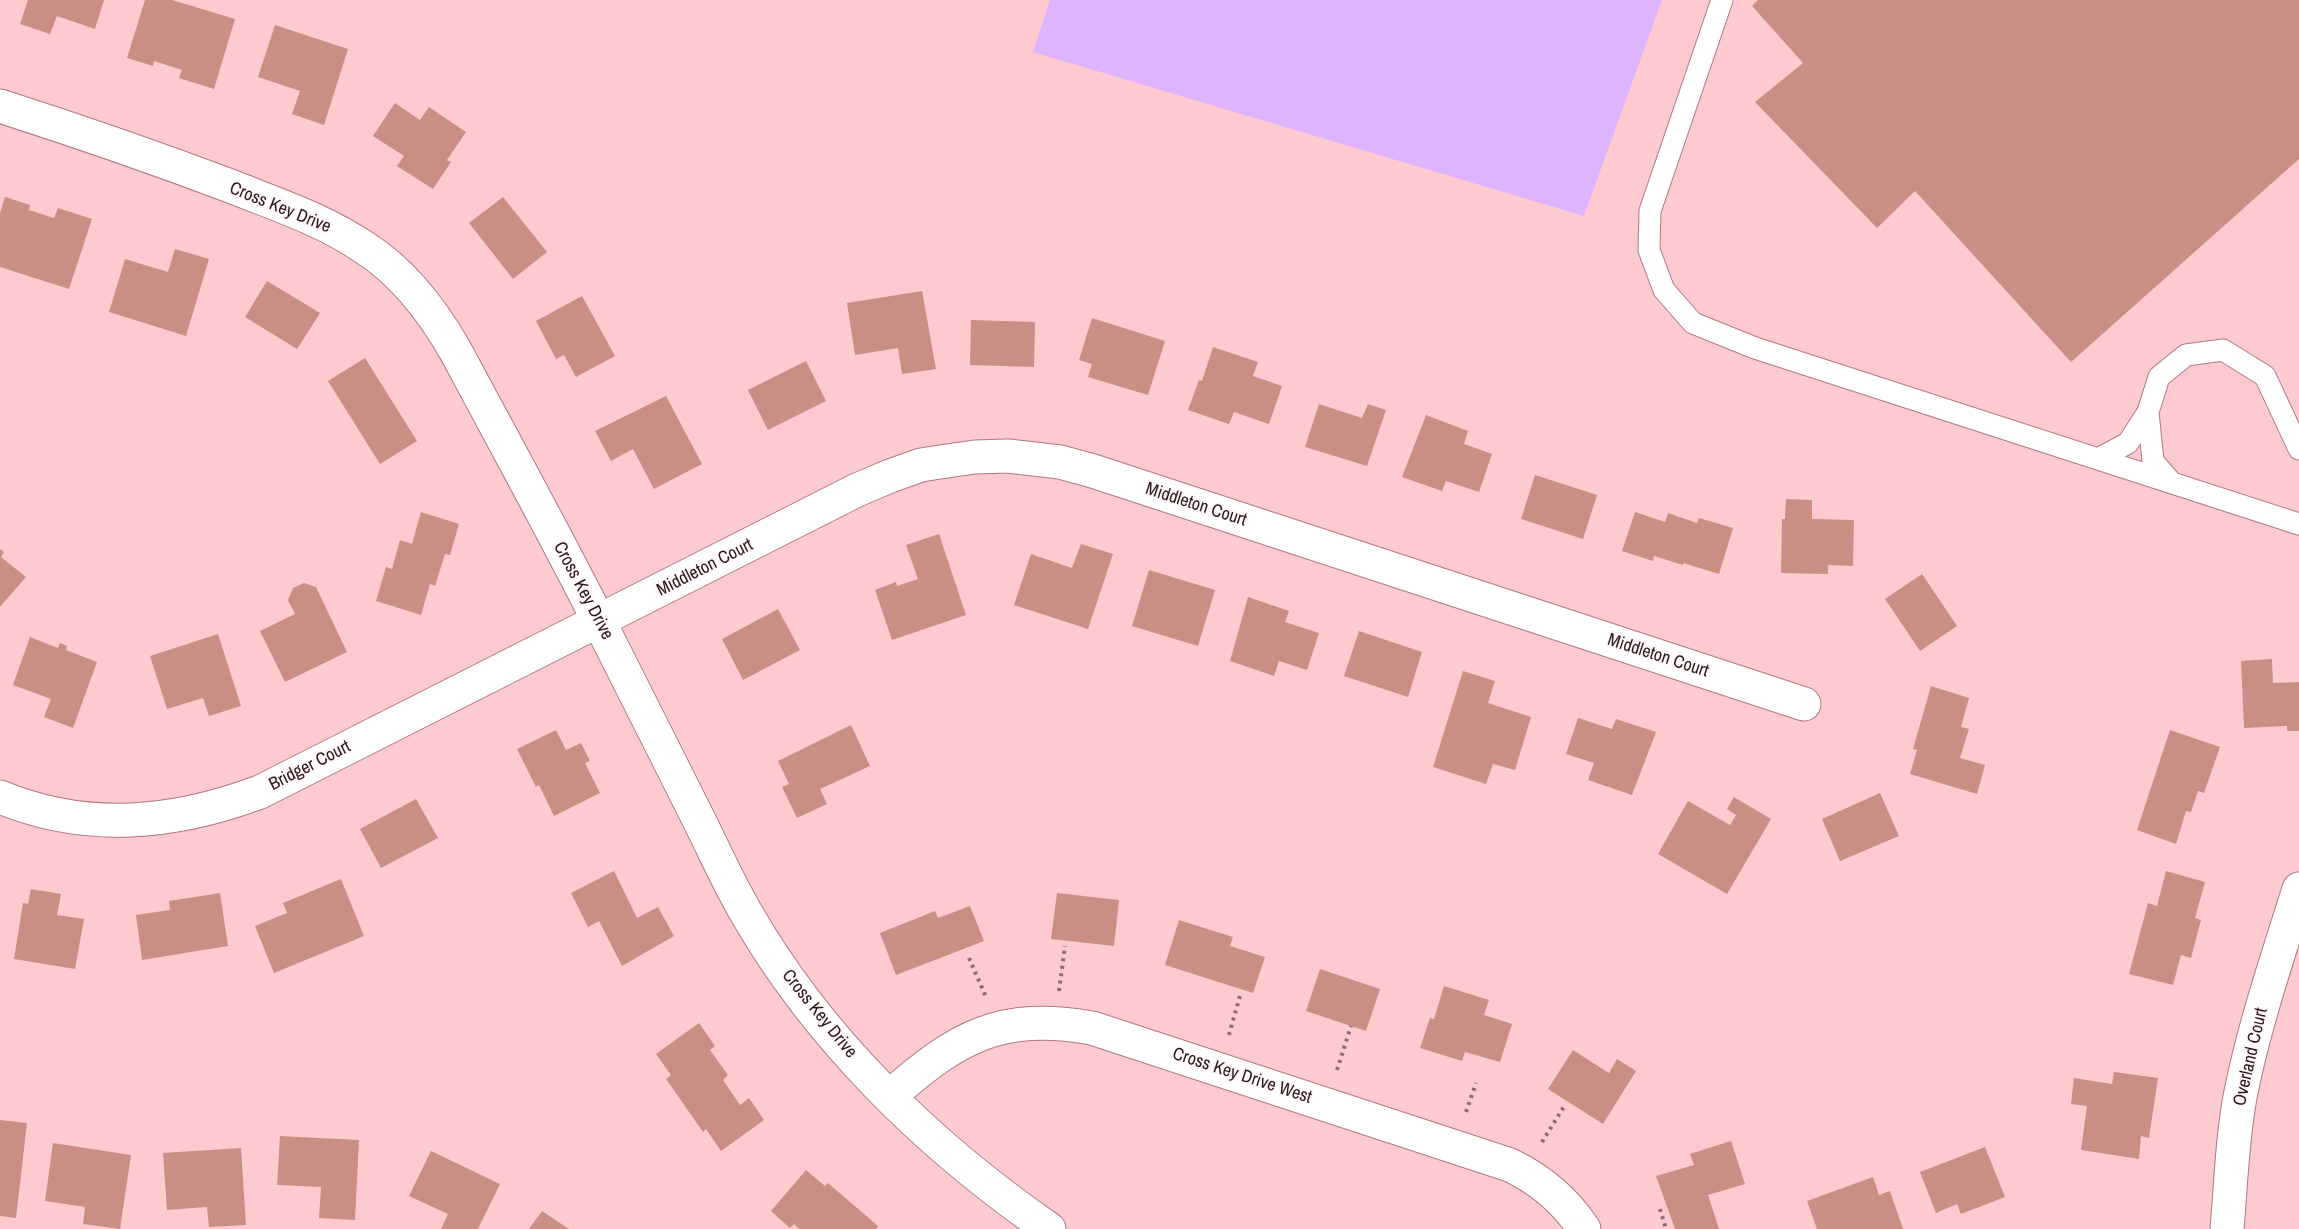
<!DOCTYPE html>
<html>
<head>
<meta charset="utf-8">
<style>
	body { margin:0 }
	canvas { display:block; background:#fdcad0 }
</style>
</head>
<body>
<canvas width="2299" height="1229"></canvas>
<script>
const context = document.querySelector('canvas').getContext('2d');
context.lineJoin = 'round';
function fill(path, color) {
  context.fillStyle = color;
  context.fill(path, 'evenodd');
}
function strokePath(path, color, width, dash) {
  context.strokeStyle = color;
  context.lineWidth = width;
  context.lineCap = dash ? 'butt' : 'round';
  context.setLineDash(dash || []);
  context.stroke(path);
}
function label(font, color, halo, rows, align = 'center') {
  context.font = font + ' "Archivo Narrow",sans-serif';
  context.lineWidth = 4.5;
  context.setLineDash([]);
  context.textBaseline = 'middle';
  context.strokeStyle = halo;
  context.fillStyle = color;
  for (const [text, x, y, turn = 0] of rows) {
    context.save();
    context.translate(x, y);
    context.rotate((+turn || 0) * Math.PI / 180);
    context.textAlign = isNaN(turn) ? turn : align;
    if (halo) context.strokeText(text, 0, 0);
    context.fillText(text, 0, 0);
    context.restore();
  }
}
const green = new Path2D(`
	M1050 0H1662L1584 216 1033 52Z`);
const building = new Path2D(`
	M28 0H104L95 29 57 16 50 34 20 24Z
	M145 0H172L235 19 214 89 179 78 182 70 154 61 153 66 127 58Z
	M1758 0H2299V159L2071 362 1915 191 1877 228 1755 102 1803 63 1752 6Z
	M275 25 348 49 324 125 292 114 300 91 258 77Z
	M395 103 420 120 429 107 466 132 447 160 451 162 433 189 397 166 404 156 373 136Z
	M5 197 30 205 29 210 54 218 58 208 92 219 69 289 0 267V213Z
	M503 197 547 252 513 279 469 223Z
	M175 249 209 259 186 336 109 312 125 259 168 272Z
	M267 281 320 313 297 349 245 317Z
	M922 291 936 369 902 374 898 348 855 355 847 303Z
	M582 296 615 356 576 377 564 355 556 359 536 321Z
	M1092 318 1165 341 1148 395 1088 377 1092 364 1079 360Z
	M971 320 1035 322 1034 367 970 365Z
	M1213 347 1258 362 1253 376 1282 386 1269 424 1234 412 1229 424 1188 410 1199 380 1202 381Z
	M365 358 417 441 380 464 328 381Z
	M806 361 826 401 768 430 748 390Z
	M666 396 702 464 654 489 633 449 611 461 595 431Z
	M1319 404 1362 418 1368 404 1386 410 1367 466 1305 447Z
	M1426 415 1468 431 1464 444 1492 454 1479 492 1446 481 1442 491 1402 477Z
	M1535 475 1597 495 1583 539 1521 519Z
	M1786 499 1812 500V519L1854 520 1853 566 1828 565V574L1781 573 1782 519H1785Z
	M421 512 459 524 450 555 445 554 435 586 430 584 421 615 376 601 386 567 392 569 400 540 412 544Z
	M1635 512 1665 522 1668 513 1697 523 1699 518 1733 528 1719 574 1683 563V565L1654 556 1653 561 1622 551Z
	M939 534 966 615 892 640 875 590 896 582 897 586 918 579 906 545Z
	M1081 544 1113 554 1088 629 1014 605 1031 554 1072 568Z
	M0 549 4 552 1 557 26 577 0 607Z
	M1149 570 1215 590 1198 646 1132 626Z
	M1922 574 1957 626 1920 651 1885 599Z
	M304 583 316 587 347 652 285 682 260 631 295 614 288 600 293 588Z
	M1248 597 1289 611 1285 622 1319 633 1307 670 1279 661 1274 676 1230 661Z
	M778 609 800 650 743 680 722 639Z
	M1359 631 1422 652 1408 697 1344 676Z
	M218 634 241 706 209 716 203 698 167 709 150 656Z
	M30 637 58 648 60 643 67 646 66 650 97 662 73 728 44 717 51 699 13 685Z
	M2272 659 2273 683 2299 682V731H2287V726L2244 728 2241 661Z
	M1463 671 1495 681 1488 703 1531 717 1515 770 1493 764 1486 784 1433 767Z
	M1931 686 1969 698 1961 727 1969 729 1960 758 1985 765 1977 794 1910 774 1917 750 1913 749Z
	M1578 718 1612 729 1616 719 1656 732 1632 795 1588 780 1594 763 1566 754Z
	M851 725 870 766 820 789 827 804 797 818 782 787 789 784 778 761Z
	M556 730 566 750 581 743 590 761 585 763 600 793 554 816 539 785 536 787 517 749Z
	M2170 730 2220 747 2204 793 2198 791 2191 812 2186 811 2176 844 2137 830Z
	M1880 793 1899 836 1840 861 1822 819Z
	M1734 797 1771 819 1727 894 1658 854 1688 801 1730 825 1736 815 1727 809Z
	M416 799 438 838 381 868 360 829Z
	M614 871 637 918 658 907 674 936 622 966 599 921 588 927 571 893Z
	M2166 871 2205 882 2195 918 2201 920 2191 958 2181 955 2173 985 2129 974 2148 903 2157 906Z
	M341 879 364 936 274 973 255 926 287 913 283 903Z
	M31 889 61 894 57 915 84 919 75 969 14 959 23 903 28 904Z
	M220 893 228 946 142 960 136 915 170 910 169 901Z
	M1057 893 1119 900 1114 946 1051 939Z
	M970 906 984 941 896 975 880 933 935 911 938 918Z
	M1179 920 1233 937 1230 946 1265 957 1253 993 1165 965Z
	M1320 969 1380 989 1366 1031 1306 1011Z
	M1444 986 1489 1000 1484 1015 1512 1024 1500 1062 1465 1052 1462 1061 1420 1048 1430 1018 1434 1019Z
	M699 1023 715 1046 710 1050 728 1075 723 1080 740 1105 749 1098 764 1120 721 1151 706 1129 703 1132 666 1079 671 1075 656 1054Z
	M1573 1050 1609 1073 1617 1059 1636 1071 1603 1124 1548 1089Z
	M2114 1072 2158 1078 2149 1138 2141 1136 2139 1159 2081 1150 2087 1106 2071 1104 2074 1078 2112 1084Z
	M0 1120 27 1123 16 1218 0 1216Z
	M280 1136 359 1140 355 1220 319 1218 321 1187 277 1185Z
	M1731 1141 1745 1184 1708 1195 1719 1229H1675L1656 1176 1694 1165 1690 1154Z
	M53 1143 131 1155 120 1229 83 1224 85 1207 45 1201Z
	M1985 1147 2005 1197 1961 1214 1957 1204 1936 1213 1920 1172Z
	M241 1148 246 1225 209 1227 207 1207 167 1210 163 1153Z
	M431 1151 500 1184 478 1229H441L448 1214 409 1196Z
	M806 1170 825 1186 828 1183 878 1226 876 1229H799L794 1224 790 1228 771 1211Z
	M1873 1177 1879 1195 1890 1191 1903 1229H1817L1807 1201Z
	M542 1211 569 1229H529Z`);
const path = new Path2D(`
	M969 958 986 997
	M1059 991 1065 946
	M1229 1035 1241 992
	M1337 1070 1351 1026
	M1466 1112 1476 1083
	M1542 1142 1565 1105
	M1660 1209 1666 1229`);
const lane = new Path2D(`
	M1722 0 1650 211 1649 250 1664 290 1693 323 1755 348 2299 524
	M2098 459 2128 443 2148 412
	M2172 483 2153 461 2148 412 2159 377 2186 355 2223 350 2265 376 2299 449`);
const street = new Path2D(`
	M0 106C78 131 156 158 233 187 278 205 324 220 365 248 404 273 432 310 455 350 507 447 560 543 609 641 639 700 669 760 699 820 714 850 728 882 745 911 818 1039 929 1146 1049 1229
	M0 797C87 833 174 824 260 792L857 490 890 476 921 465 940 462 975 457 1008 456 1060 462 1093 471 1804 704
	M890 1096C957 1037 1000 1012 1092 1028L1510 1165C1541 1180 1565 1200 1584 1229
	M2227 1229C2231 1184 2232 1137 2241 1092 2255 1023 2278 956 2299 889`);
const streetNames = [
	["Cross Key Drive",280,208,22],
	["Middleton Court",1196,505,18],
	["Middleton Court",705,568,-27],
	["Cross Key Drive",583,591,62],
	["Middleton Court",1658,656,18],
	["Bridger Court",310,766,-27],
	["Cross Key Drive",819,1014,51],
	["Overland Court",2251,1057,-77],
	["Cross Key Drive West",1242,1076,18]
];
fill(green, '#dfb4fe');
fill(building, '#c98f84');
strokePath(lane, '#b27880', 23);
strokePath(street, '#b27880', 35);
strokePath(path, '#8e6b6f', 4, [3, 4.5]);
strokePath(lane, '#fff', 21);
strokePath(street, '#fff', 33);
label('18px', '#2d171a', '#fff8f9', streetNames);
</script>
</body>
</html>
